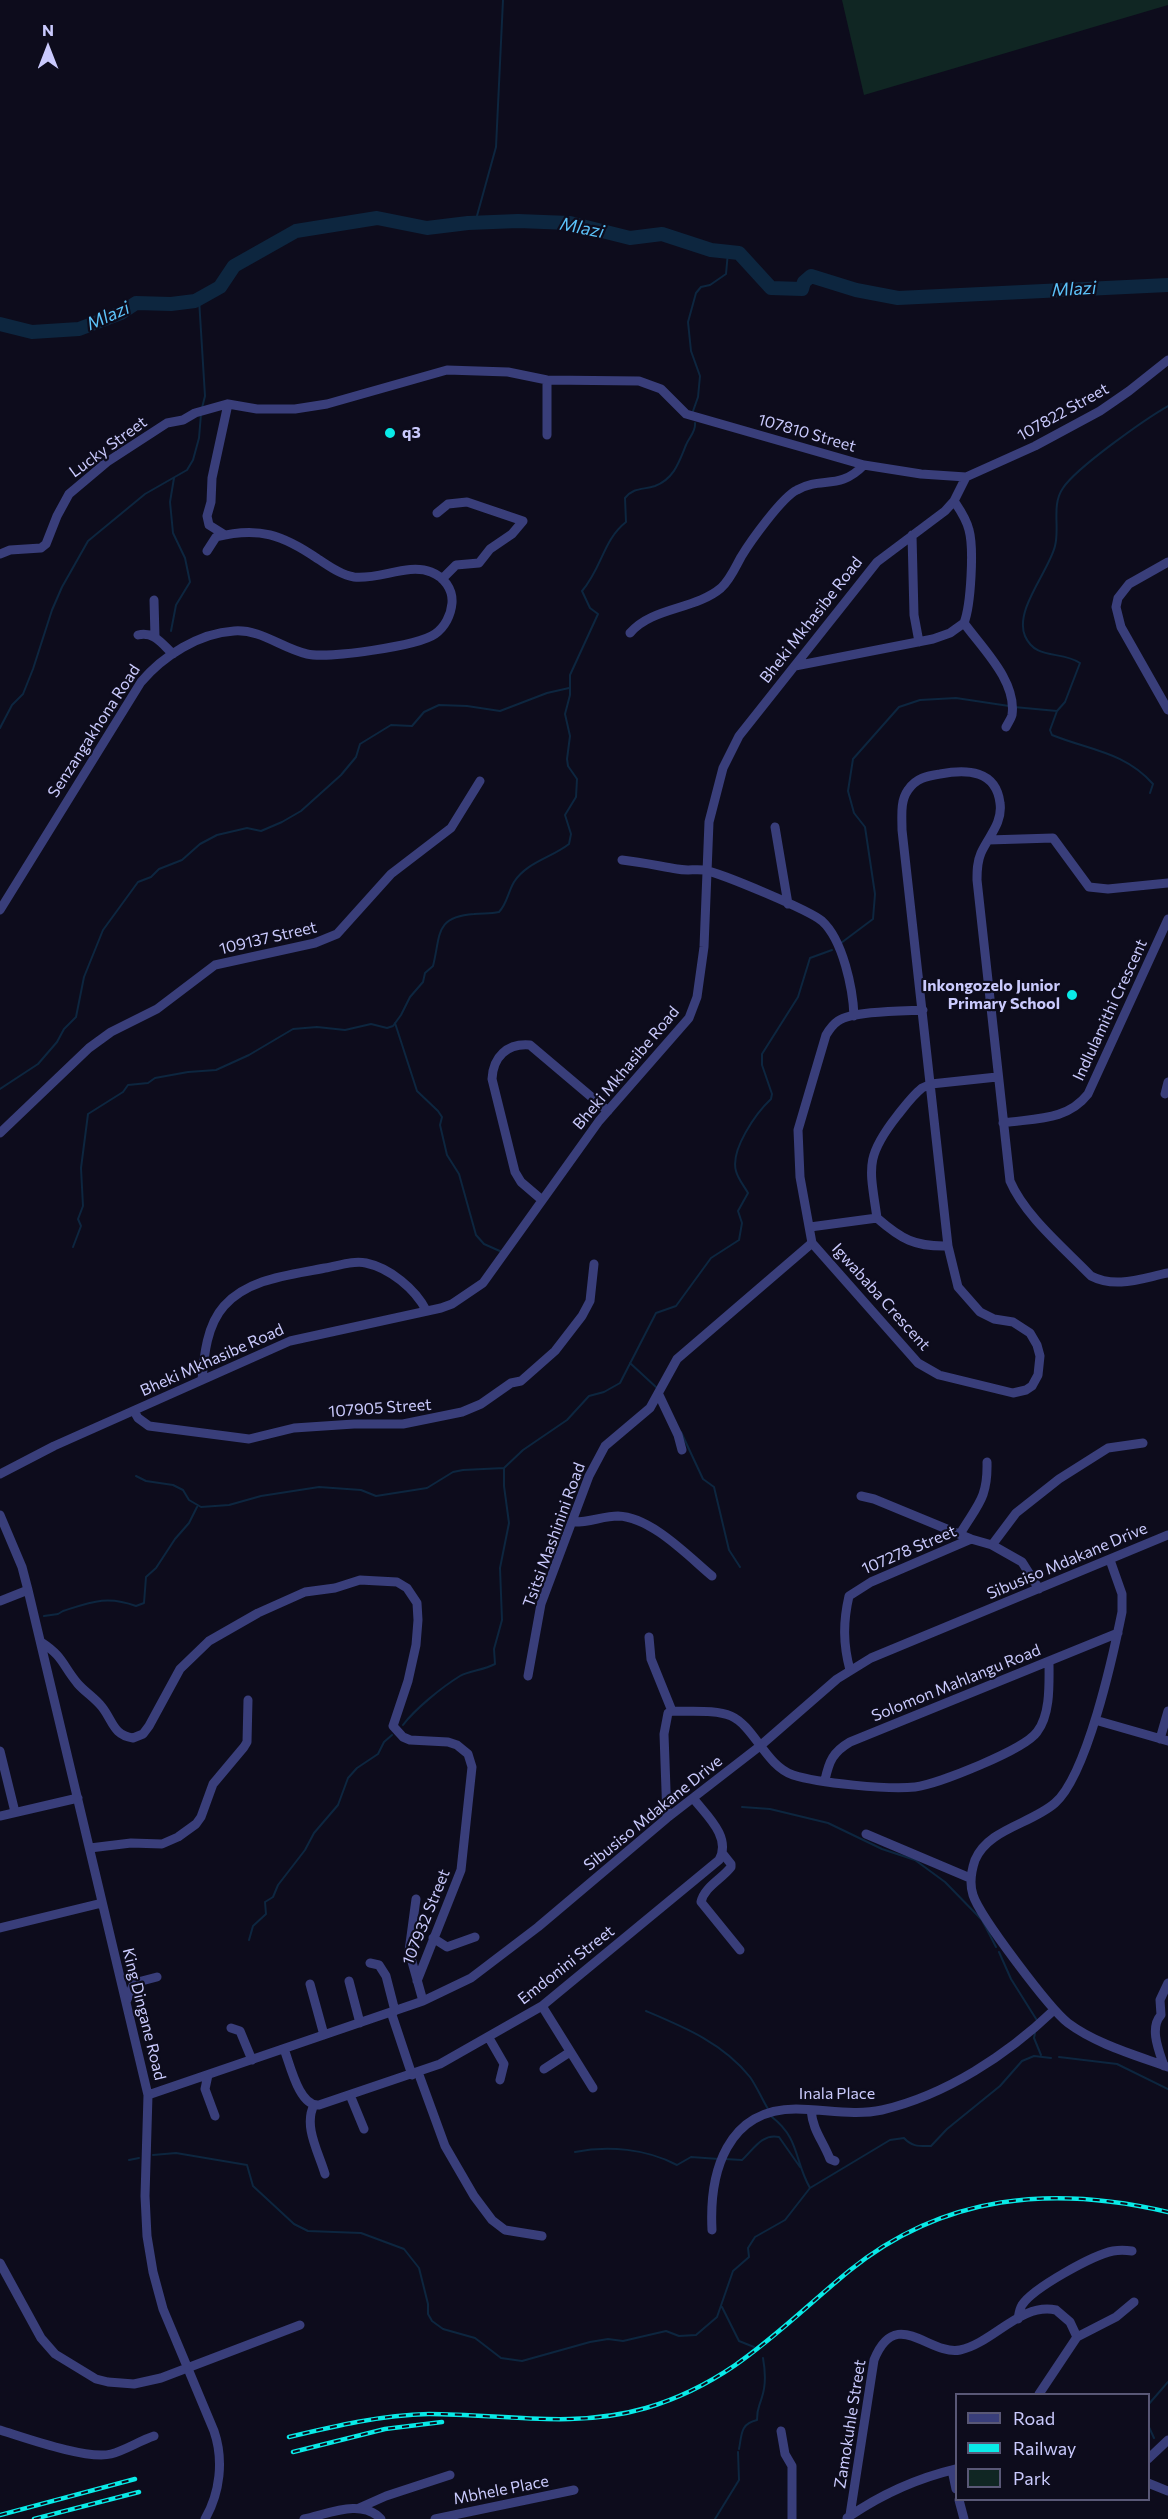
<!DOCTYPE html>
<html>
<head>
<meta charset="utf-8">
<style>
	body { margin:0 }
	#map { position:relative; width:1168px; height:2519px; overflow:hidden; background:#0d0c1c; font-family:Commissioner,sans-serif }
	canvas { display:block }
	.legend { position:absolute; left:955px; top:2393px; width:195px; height:108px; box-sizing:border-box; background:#0d0c1c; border:2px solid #595876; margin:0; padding:8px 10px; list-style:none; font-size:18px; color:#cacafd }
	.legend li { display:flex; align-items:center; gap:12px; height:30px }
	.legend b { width:30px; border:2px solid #595876 }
	.north { position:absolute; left:18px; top:18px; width:60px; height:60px; -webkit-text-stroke:4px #0d0c1c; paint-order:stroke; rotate:0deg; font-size:16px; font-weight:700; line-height:24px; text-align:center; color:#cacafd }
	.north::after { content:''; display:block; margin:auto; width:21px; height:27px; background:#cacafd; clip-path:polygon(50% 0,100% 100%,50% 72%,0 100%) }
</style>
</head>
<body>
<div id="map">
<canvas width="1168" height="2519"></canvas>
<ul class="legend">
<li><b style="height:8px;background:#393e7a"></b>Road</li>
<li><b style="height:8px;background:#09eae7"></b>Railway</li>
<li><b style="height:16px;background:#102623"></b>Park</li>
</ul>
<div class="north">N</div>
</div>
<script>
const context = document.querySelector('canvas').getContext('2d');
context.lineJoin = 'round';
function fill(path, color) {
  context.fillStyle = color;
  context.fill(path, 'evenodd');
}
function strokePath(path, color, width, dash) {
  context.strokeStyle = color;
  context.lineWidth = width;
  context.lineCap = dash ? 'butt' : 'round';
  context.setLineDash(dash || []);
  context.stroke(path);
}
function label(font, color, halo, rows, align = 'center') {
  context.font = font + ' Commissioner,sans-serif';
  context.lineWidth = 4.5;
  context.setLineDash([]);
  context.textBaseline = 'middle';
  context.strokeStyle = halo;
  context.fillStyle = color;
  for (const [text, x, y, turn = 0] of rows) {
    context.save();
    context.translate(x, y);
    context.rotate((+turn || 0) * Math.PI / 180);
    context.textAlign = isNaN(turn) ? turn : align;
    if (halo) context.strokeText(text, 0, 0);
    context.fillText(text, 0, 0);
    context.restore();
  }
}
const green = new Path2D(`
	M842 0H1168V5L864 95Z`);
const stream = new Path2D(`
	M475 223 496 147 503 0
	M199 299 205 396 202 408
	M692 414 698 397 700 376 691 351 688 322 696 293 701 287 710 285 726 274 728 252
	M171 631 176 605 190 582 185 558 173 533 170 502 174 478
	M1014 707 1057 711 1065 702 1080 663C1061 650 1036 661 1025 636 1014 610 1049 571 1055 546 1060 528 1051 505 1063 488 1076 468 1145 419 1168 406
	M1057 711 1050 730 1052 735C1089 750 1125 752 1153 784L1150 793
	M0 728 12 705 23 694 33 669 52 610 62 587 88 541 145 494 187 470 193 460 199 438 201 414
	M841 943 873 919 875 894 865 827 854 813 848 791 853 759 899 707 920 700 956 698 1009 706
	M395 1023 417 1091 438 1111 442 1117 440 1125 447 1155 459 1174 476 1235 484 1244 502 1252
	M0 1089 38 1064 57 1042 64 1029 76 1017 84 977 103 930 138 882 151 877 159 869 182 860 200 844 217 835 247 828 261 831 282 822 301 811 341 775 356 757 360 744 391 725 412 726 424 712 439 705 467 706 500 711 547 693 569 688
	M73 1247 81 1226 78 1219 83 1206 81 1168 88 1114 123 1092 128 1085 148 1083 155 1078 188 1072 216 1070 249 1055 293 1029 317 1027 345 1030 371 1024 387 1028 393 1026 401 1015 410 997 423 982 425 973 433 966C441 935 434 917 474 914 483 913 490 914 499 912 507 904 508 892 514 882 527 862 551 858 569 844L571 834 565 815 576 797 577 779 568 766 567 759 570 736 565 714 570 695V675L598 614 590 608 582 591C602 568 603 540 626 522L625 498C634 487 643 490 655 486 674 479 679 462 686 445 689 437 696 432 695 423
	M630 1363 657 1388
	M681 1432 703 1479 714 1487 729 1550 740 1567
	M136 1476 146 1481 173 1485 183 1490 189 1500 201 1507 229 1505 261 1496 319 1487 361 1490 376 1496 427 1488 453 1472 463 1470 504 1468 523 1450 567 1420 589 1396 604 1392 620 1383 656 1313 676 1306 711 1258 739 1240 742 1223 738 1211 748 1193C744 1186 738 1179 736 1171 730 1150 756 1113 771 1099L772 1094 762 1065V1054L798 997 810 958 832 950
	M44 1616 58 1614 63 1611C91 1602 107 1595 136 1606L144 1603 146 1577 156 1568 175 1539 189 1523 197 1507
	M403 1725C415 1709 442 1687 460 1676 469 1671 484 1670 495 1664L494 1649 502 1620 500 1568 509 1523 504 1486V1468
	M742 1807 770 1809 828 1823 882 1849 915 1860 945 1882 982 1920 996 1947
	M249 1940 253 1926 266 1914 265 1902 273 1897 278 1885 305 1850 314 1833 338 1805 348 1778 357 1768 378 1754 384 1742 392 1735
	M999 1952 1011 1979 1038 2022
	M646 2011C684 2027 723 2043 750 2077 757 2087 762 2099 768 2109
	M1035 2033 1034 2038 1041 2055
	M1059 2057 1117 2064 1168 2089
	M772 2117C800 2139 794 2160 810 2188
	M575 2152C608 2145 647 2149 677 2165L691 2157 719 2159
	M153 2155 176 2153 247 2165 253 2186 294 2224 308 2231 361 2233 404 2249 419 2268 428 2304V2314L432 2321 443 2329 475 2338 501 2358 522 2361 590 2342 608 2339 623 2341 666 2331 679 2336 696 2335 717 2317 733 2271 749 2257 748 2248 755 2237 785 2220 810 2188 890 2140 904 2138C912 2147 919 2146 931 2146L947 2129 1000 2086 1022 2061 1034 2056 1051 2058
	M725 2159 742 2160C753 2150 762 2133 779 2137L800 2167
	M129 2160 139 2158
	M722 2307 739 2341 754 2347
	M1148 2405 1168 2382
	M1148 2425 1154 2438
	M739 2449C742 2434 740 2424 757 2420 757 2407 759 2408 762 2397 766 2385 765 2369 763 2358
	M715 2519 739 2480 738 2452`);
const river = new Path2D(`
	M0 324 32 332 79 329 121 313 136 303 171 304 195 301 220 287 234 266 296 231 377 218 427 228 468 223 518 221 570 223 630 238 662 234 711 250 739 253 771 288 802 289 804 282 811 276 856 290 898 298 1168 285`);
const minor = new Path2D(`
	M547 435V380
	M954 501C960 510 966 518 969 530 974 548 971 605 964 623
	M437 513 448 504 467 502 523 521 512 534 490 549 479 563 456 565 442 579
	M225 535 209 525 207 516 211 502 212 478 228 404 257 409H295L327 404 447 370 508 372 547 380 639 381 661 389 686 414 864 465 921 474 966 477 1035 446 1100 411 1129 391 1168 360
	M912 535 914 615 919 642
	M0 554 10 550 41 548 46 544 57 516 69 494 107 462 167 423 183 420 195 413 227 404
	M1168 562 1129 584 1118 598 1116 607 1121 627 1168 710
	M154 600 155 637
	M964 623C982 648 1017 681 1012 715 1011 719 1008 723 1006 727
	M630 633C652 607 695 610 721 588 730 580 735 568 741 557 750 542 782 497 797 490 822 476 839 491 864 465
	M138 635C154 631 162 644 173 654
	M795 666 933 639 950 633 964 623
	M775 827 788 904
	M988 840 1053 838 1089 887 1108 889 1168 883
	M622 860C641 862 659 866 677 869 686 871 695 869 704 870 723 874 809 910 822 921 843 940 853 989 854 1016
	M0 910 141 682C163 656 199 633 234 631 261 629 281 648 307 654 327 659 418 646 435 634 445 627 451 615 452 603 453 589 444 577 431 572 408 563 379 580 354 577 341 575 329 566 318 559 283 535 259 526 216 537L207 551
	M923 1010C903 1011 853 1011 838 1021 832 1025 829 1030 826 1035L798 1130 800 1177 812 1243 918 1363 939 1375 1013 1393 1026 1390 1032 1386 1038 1375 1040 1356 1037 1345 1030 1333 1013 1322 994 1319 980 1312 958 1287 948 1246 902 830C902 816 900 801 908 790 916 778 927 776 940 774 967 769 996 770 1000 803 1003 823 988 837 981 853 977 862 977 871 977 880L1010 1181C1025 1216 1064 1248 1091 1276 1116 1289 1142 1278 1168 1273
	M1165 1094 1168 1082
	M1003 1123C1035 1118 1067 1121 1088 1094L1168 919
	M0 1133 89 1048 111 1032 157 1009 215 965 315 943 337 934 391 874 451 828 480 781
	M542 1200 521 1182 515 1172 492 1079C493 1057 507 1043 530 1045L608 1111
	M810 1227 877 1218
	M948 1246C915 1247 901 1239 877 1218 870 1168 864 1158 897 1116 905 1106 912 1096 922 1088L931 1084 997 1077
	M202 1380C204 1355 207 1325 224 1306 249 1278 291 1275 325 1268 338 1266 353 1260 366 1263 390 1268 415 1289 426 1310
	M659 1395 678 1435 682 1450
	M134 1411 138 1418 149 1426 249 1439 294 1428 354 1424H403L462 1412 481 1404 511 1383 521 1381 555 1351 582 1316 590 1301 594 1264
	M0 1474 54 1446 290 1341 441 1308 452 1304 483 1283 599 1121 689 1018 697 997 704 947 709 822 723 768 739 736 877 562 945 511 954 501 966 477
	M861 1496 874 1499 971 1539 992 1545 1022 1562 1039 1589
	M0 1515 22 1567 28 1590 148 2095 145 2196 147 2236 153 2272 163 2309 214 2431C224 2460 220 2493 205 2519
	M572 1522C588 1523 603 1516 618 1516 651 1517 687 1555 712 1576
	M960 1534C977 1505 988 1499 987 1462
	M992 1545 1016 1513 1059 1479 1108 1448 1143 1443
	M1110 1560 1122 1594V1612C1113 1656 1087 1775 1055 1803 1031 1824 988 1829 975 1860 971 1872 969 1883 973 1895 980 1917 1050 2009 1068 2023 1096 2044 1135 2055 1168 2067
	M0 1601 28 1590
	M649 1637 651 1659 672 1711 668 1713 664 1734 667 1818
	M41 1642C64 1657 62 1665 78 1684 85 1692 95 1698 102 1707 113 1721 113 1735 133 1738L143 1734 149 1726 180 1669 209 1641 258 1613 305 1592 335 1588 360 1580 397 1582 407 1588 417 1603 418 1620 416 1645 408 1681 393 1726 403 1737 410 1740 448 1742 457 1745 468 1754 472 1767 461 1870 417 1981
	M850 1670C843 1644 843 1622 849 1596L871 1582 971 1539
	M528 1676 541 1604 589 1476 605 1446 650 1408 677 1359 812 1243
	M672 1711C690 1712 715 1709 731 1716 754 1726 766 1766 793 1775 818 1783 889 1790 915 1787 938 1784 1024 1750 1037 1732 1051 1714 1049 1682 1049 1661
	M1095 1720 1168 1741
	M1160 1739 1168 1711
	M0 1751 15 1812
	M825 1780C829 1761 833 1752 850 1742L1118 1633
	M0 1816 78 1798
	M866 1834 970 1878
	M90 1848 131 1843 162 1844 178 1837 196 1824 201 1817 213 1784 244 1747 247 1742 248 1700
	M723 1854 731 1864V1867C722 1879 704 1887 701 1902L740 1950
	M416 1899 409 1951 423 2001
	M0 1928 102 1903
	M433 1938 447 1947 475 1937
	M370 1963 379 1965 386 1976 395 2011
	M349 1981 360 2023
	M310 1984 324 2035
	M126 2002 134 1983 157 1977
	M542 2006 593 2088
	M391 2012 412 2075
	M231 2028 240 2031 252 2060
	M489 2038 504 2064 500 2080
	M284 2049C290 2064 299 2107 319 2105L440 2064 542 2006 719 1860C732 1837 706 1815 693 1798
	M1164 2066C1159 2051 1149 2028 1161 2015L1160 2000 1168 1983
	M544 2069 570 2052
	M418 2072 445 2146 474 2196 492 2220 505 2230 542 2236
	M208 2075 205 2089 215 2116
	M148 2095 423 2001 471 1978 538 1927 667 1818 760 1746 837 1679 871 1658 1168 1535
	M350 2095 364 2129
	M314 2105C303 2126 319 2153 325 2174
	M811 2110C813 2131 822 2139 830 2159L835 2161
	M712 2230C709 2172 727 2109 796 2109 824 2109 854 2116 882 2110 946 2095 1007 2055 1054 2010
	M0 2263 41 2338 55 2354 96 2379 108 2382 134 2384 161 2378 300 2325
	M1018 2319C1019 2314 1019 2310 1022 2305 1033 2288 1093 2255 1113 2251 1119 2250 1125 2250 1132 2251
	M1077 2337 1116 2317 1134 2302
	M0 2430C26 2438 87 2460 111 2454 126 2450 139 2441 154 2436
	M781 2431 785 2454 792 2466V2519
	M1148 2459 1168 2440
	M952 2470 956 2489
	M1148 2483 1168 2491
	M959 2500 964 2519
	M359 2508 386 2496 450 2475
	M850 2515 874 2360C896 2305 929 2356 960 2350 993 2343 1021 2302 1056 2310L1070 2322 1077 2337 1039 2394
	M847 2518C880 2495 918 2478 956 2469
	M304 2519C328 2514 362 2498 381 2519
	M435 2519 574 2490`);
const rail = new Path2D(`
	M289 2437C335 2426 381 2415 429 2414 502 2414 574 2429 646 2408 734 2382 782 2326 849 2271 944 2194 1053 2185 1168 2212
	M293 2452 385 2429 442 2422
	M0 2515 135 2479
	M34 2519 139 2492`);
const markers = [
	[390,433,6,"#09eae7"],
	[1072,995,6,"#09eae7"]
];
const streetNames = [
	["107822 Street",1063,412,-29],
	["107810 Street",807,433,16],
	["Lucky Street",108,447,-36],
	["Bheki Mkhasibe Road",811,620,-52],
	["Senzangakhona Road",94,731,-57],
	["109137 Street",268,938,-13],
	["Indlulamithi Crescent",1110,1010,-65],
	["Bheki Mkhasibe Road",626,1068,-50],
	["Igwababa Crescent",881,1297,48],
	["Bheki Mkhasibe Road",212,1360,-24],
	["107905 Street",380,1408,-4],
	["Tsitsi Mashinini Road",554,1535,-70],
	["107278 Street",909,1550,-23],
	["Sibusiso Mdakane Drive",1067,1561,-23],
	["Solomon Mahlangu Road",956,1683,-22],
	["Sibusiso Mdakane Drive",653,1813,-39],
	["107932 Street",426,1917,-68],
	["Emdonini Street",566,1965,-38],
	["King Dingane Road",144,2014,76],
	["Inala Place",837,2094],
	["Zamokuhle Street",850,2424,-81],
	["Mbhele Place",501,2490,-11]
];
const poiNames = [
	["q3",402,433],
	["Inkongozelo Junior",1060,986,"right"],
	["Primary School",1060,1004,"right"]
];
const waterNames = [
	["Mlazi",582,228,11],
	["Mlazi",1074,289,-3],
	["Mlazi",108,316,-24]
];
fill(green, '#102623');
strokePath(stream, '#0d263f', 2);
strokePath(river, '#0d263f', 14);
strokePath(minor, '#393e7a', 9);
strokePath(rail, '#09eae7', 4.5);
strokePath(rail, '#0d0c1c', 2, [7]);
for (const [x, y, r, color] of markers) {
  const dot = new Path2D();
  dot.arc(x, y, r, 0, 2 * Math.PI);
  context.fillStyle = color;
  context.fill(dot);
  strokePath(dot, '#0d0c1c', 2);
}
label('16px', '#cacafd', '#0d0c1c', streetNames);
label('bold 16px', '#cacafd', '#0d0c1c', poiNames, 'left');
label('italic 18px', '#5cc2f9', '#0d0c1c', waterNames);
</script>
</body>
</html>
